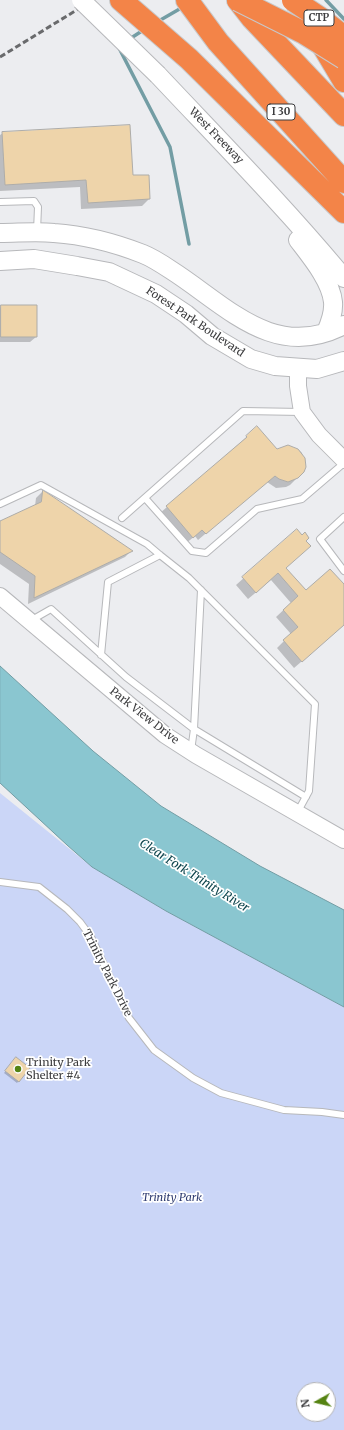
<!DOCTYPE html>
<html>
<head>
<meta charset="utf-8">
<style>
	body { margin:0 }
	#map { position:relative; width:344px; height:1430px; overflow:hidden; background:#ecedf0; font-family:Merriweather,serif }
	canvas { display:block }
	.north { position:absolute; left:296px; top:1382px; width:40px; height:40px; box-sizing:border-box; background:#fff; border:1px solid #b1b1b2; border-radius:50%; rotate:262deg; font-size:11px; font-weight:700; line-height:16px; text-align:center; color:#3c3c3e }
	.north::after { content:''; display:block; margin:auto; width:14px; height:18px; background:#558312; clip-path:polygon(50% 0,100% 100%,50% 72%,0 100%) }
</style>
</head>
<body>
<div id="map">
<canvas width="344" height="1430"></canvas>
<div class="north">N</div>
</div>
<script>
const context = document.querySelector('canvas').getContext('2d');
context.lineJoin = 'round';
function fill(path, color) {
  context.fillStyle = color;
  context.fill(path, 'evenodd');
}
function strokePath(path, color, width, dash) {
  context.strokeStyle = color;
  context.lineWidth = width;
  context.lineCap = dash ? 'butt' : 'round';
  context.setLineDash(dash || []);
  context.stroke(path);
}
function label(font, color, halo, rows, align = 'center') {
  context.font = font + ' Merriweather,serif';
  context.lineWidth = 3.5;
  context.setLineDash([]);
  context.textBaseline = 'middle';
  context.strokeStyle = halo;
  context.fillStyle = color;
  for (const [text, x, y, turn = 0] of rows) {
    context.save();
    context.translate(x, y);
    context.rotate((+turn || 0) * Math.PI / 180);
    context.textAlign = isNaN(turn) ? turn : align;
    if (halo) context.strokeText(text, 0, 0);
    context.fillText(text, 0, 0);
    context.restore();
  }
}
const green = new Path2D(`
	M0 793 92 867 166 911 344 1007V1430H0ZM304 1390H328V1414H304Z`);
const water = new Path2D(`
	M0 666 93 751 161 806 260 866 344 910V1007L166 911 92 867 67 845 0 783Z`);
const shadow = new Path2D(`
	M3 133 132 176 149 199 142 206 81 209 80 187 0 191V135Z
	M2 306 36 337 30 342H0V308Z
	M257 428 277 451 298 449 302 453 305 462 303 472 290 485 286 487 276 488 267 482 198 540 195 536 185 544 159 514Z
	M43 491 131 551 125 557 28 604 29 584 0 564V522L35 506 36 498Z
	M296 531 285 568 305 592 344 586V625L294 668 277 648 291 634 276 617 291 603 271 580 248 599 236 585Z
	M15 1060 29 1068 17 1083 4 1073Z`);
const stream = new Path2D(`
	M326 0 344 19
	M157 22 183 7
	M128 40 145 29
	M119 48 170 147 189 244`);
const building = new Path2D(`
	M130 125 133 175H149L150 199 88 203 86 180 5 185 2 132Z
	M1 305H37V337H1Z
	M257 426 277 449 288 445 298 449 305 458 306 467 304 472 298 478 288 482 279 479 275 476 206 534 202 530 193 538 166 506 247 437 246 436Z
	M43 490 133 551 34 598 35 576 0 552V521L41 502Z
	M297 529 302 535 305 532 309 538 306 541 311 546 286 568 306 590 330 569 344 584V625L302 662 283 640 298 627 283 610 298 596 278 573 256 593 242 577Z
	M16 1057 30 1068 19 1082 5 1071Z`);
const service = new Path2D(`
	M0 202 34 201 38 207 37 231
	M145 498 192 551 206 553 257 509 302 499 344 463
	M0 504 41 485 147 544 160 555 189 578 315 704 309 791 297 813
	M344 517 320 539 344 571
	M122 518 243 411 302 412
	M30 621 51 609 126 677 194 729 201 590
	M101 655 108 582 160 555
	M191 751 194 729 306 797
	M0 882 39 887 67 909 80 922 91 937 129 1018 154 1050 193 1078 221 1093 284 1110 322 1112 344 1115`);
const tertiary = new Path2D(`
	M298 368V386L302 412 319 435 344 460
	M0 596 165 735 196 755 344 840`);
const secondary = new Path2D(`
	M158 75C221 142 285 207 344 278
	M0 233C18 233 37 231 54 233 84 235 115 243 143 254 153 258 162 264 171 270 226 305 274 362 344 325
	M298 240C311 257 331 281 333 302 334 313 330 323 326 332
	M0 261 34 259 77 266 109 272 156 294 186 314 212 336 251 359 275 366 317 369 344 361`);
const motorway = new Path2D(`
	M121 0 189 59 344 212
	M187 0 218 42 344 182
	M238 0 252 18 344 115
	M319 39 344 81`);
const rail = new Path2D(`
	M0 57 93 0`);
const secondaryBridge = new Path2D(`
	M81 0 158 75`);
const motorwayBridge = new Path2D(`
	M238 0 304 33 344 58
	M293 0 320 18 344 37`);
const markers = [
	[18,1069,4,"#558312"]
];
const shields = [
	[319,18,30],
	[281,112,28]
];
const shieldNames = [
	["CTP",319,18],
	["I 30",281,112]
];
const streetNames = [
	["West Freeway",216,136,46],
	["Forest Park Boulevard",195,322,34],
	["Park View Drive",144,716,38],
	["Trinity Park Drive",107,973,63]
];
const poiNames = [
	["Trinity Park",26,1063],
	["Shelter #4",26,1076]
];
const parkNames = [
	["Trinity Park",172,1198]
];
const waterNames = [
	["Clear Fork Trinity River",194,876,32]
];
fill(green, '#cbd6f7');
fill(water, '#8ac6d0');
strokePath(water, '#739da4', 1);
fill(shadow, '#0003');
strokePath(stream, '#739da4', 3.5);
fill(building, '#eed4aa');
strokePath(building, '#adaca9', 1);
strokePath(service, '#b7b8bb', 8);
strokePath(tertiary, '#b7b8bb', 18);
strokePath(secondary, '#b7b8bb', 20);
strokePath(motorway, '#c8c8c9', 24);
strokePath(service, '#fff', 6);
strokePath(tertiary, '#fff', 16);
strokePath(secondary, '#fff', 18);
strokePath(motorway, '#f38448', 22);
strokePath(rail, '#696a6c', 3, [6, 3]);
strokePath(secondaryBridge, '#b7b8bb', 20, []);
strokePath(motorwayBridge, '#c8c8c9', 24, []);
strokePath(secondaryBridge, '#fff', 18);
strokePath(motorwayBridge, '#f38448', 22);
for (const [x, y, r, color] of markers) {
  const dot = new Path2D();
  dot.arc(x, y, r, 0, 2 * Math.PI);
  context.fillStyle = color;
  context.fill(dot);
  strokePath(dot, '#fff', 1.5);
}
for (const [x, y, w] of shields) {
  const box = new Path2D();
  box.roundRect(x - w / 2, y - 8, w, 16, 3);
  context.fillStyle = '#fff';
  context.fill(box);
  strokePath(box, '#3c3c3e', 1);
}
label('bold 10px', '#3c3c3e', null, shieldNames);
label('11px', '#3c3c3e', '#fff', streetNames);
label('11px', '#3c3c3e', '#fff', poiNames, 'left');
label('italic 11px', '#2d3a6f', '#fff', parkNames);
label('italic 12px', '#0e454d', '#fff', waterNames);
</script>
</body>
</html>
